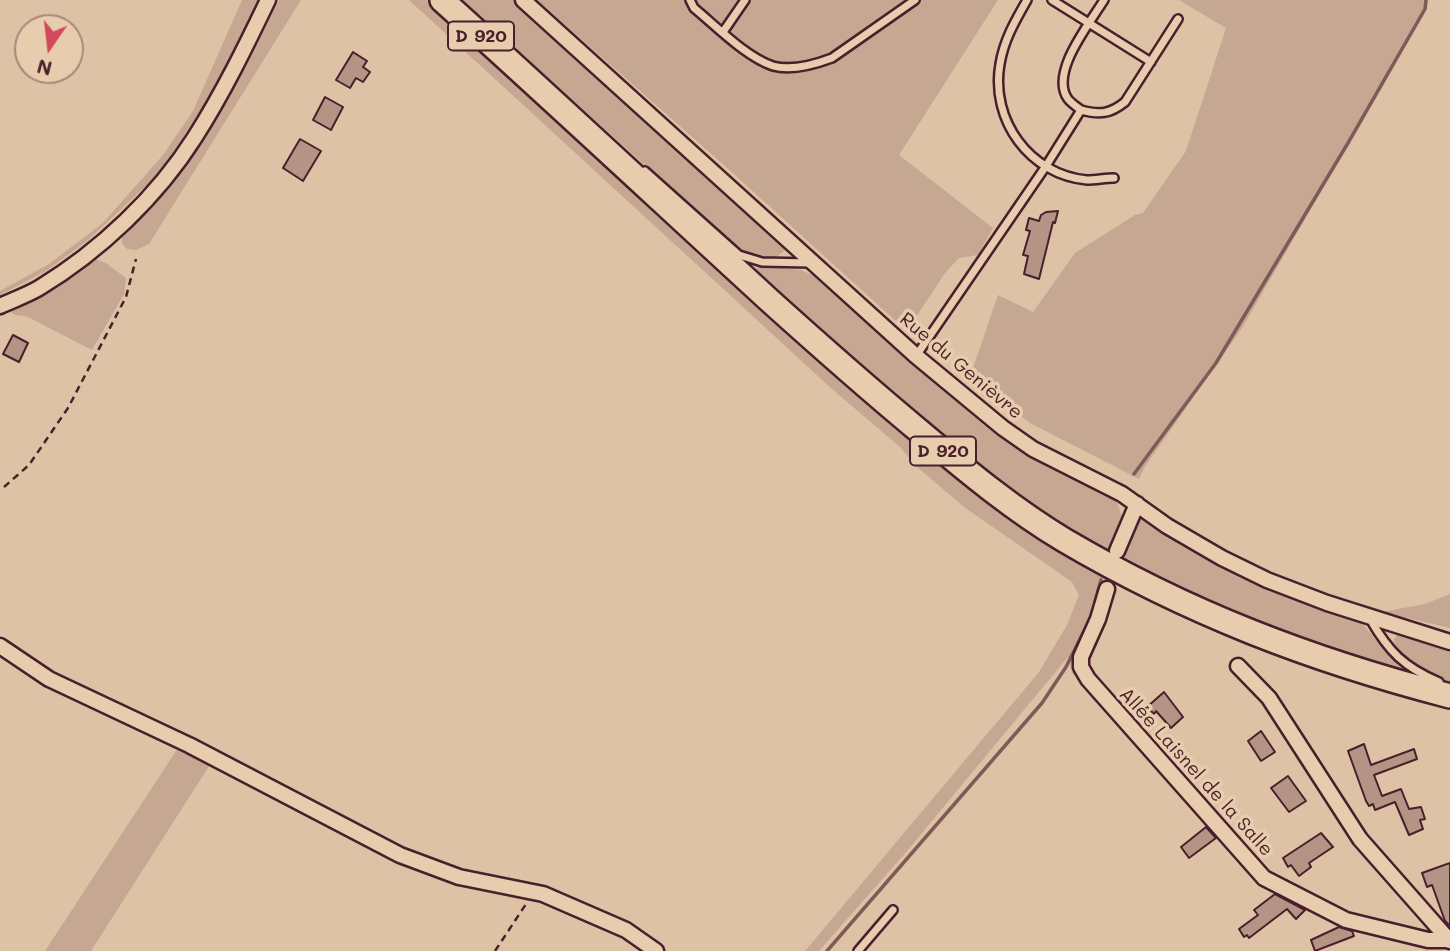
<!DOCTYPE html>
<html>
<head>
<meta charset="utf-8">
<style>
	body { margin:0 }
	#map { position:relative; width:1450px; height:951px; overflow:hidden; background:#dec2a6; font-family:Mali,sans-serif }
	canvas { display:block }
	.north { position:absolute; left:14px; top:14px; width:70px; height:70px; box-sizing:border-box; background:#e7ccae; border:2px solid #a8877a; border-radius:50%; rotate:194deg; font-size:19px; font-weight:700; line-height:28px; text-align:center; color:#4a1f2b }
	.north::after { content:''; display:block; margin:auto; width:24px; height:32px; background:#d1495b; clip-path:polygon(50% 0,100% 100%,50% 72%,0 100%) }
</style>
</head>
<body>
<div id="map">
<canvas width="1450" height="951"></canvas>
<div class="north">N</div>
</div>
<script>
const context = document.querySelector('canvas').getContext('2d');
context.lineJoin = 'round';
function fill(path, color) {
  context.fillStyle = color;
  context.fill(path, 'evenodd');
}
function strokePath(path, color, width, dash) {
  context.strokeStyle = color;
  context.lineWidth = width;
  context.lineCap = dash ? 'butt' : 'round';
  context.setLineDash(dash || []);
  context.stroke(path);
}
function label(font, color, halo, rows, align = 'center') {
  context.font = font + ' Mali,sans-serif';
  context.lineWidth = 7;
  context.setLineDash([]);
  context.textBaseline = 'middle';
  context.strokeStyle = halo;
  context.fillStyle = color;
  for (const [text, x, y, turn = 0] of rows) {
    context.save();
    context.translate(x, y);
    context.rotate((+turn || 0) * Math.PI / 180);
    context.textAlign = isNaN(turn) ? turn : align;
    if (halo) context.strokeText(text, 0, 0);
    context.fillText(text, 0, 0);
    context.restore();
  }
}
const green = new Path2D(`
	M242 0H261L232 60 162 171 87 241 46 271 0 295V291L49 264 103 223 163 155 193 111Z
	M279 0H301L149 244 136 250 127 249 122 243V235C141 214 163 195 180 172 221 119 250 60 279 0Z
	M409 0H427L1104 574 1096 612 1077 652 1098 699 1095 702 1072 673 1068 657 907 851 819 951H805L1039 672 1067 625 1079 595 1072 582 964 507 916 466 900 447 832 389Z
	M458 0H513L784 243 785 250C772 264 753 257 738 249L545 75Z
	M537 0H998L899 155 993 228 978 255 959 258 945 273 914 320 898 323 725 166Z
	M1179 0H1428L1427 8 1242 328 1144 468 1139 479 1030 423 970 377 998 295 1033 312 1075 253 1135 215 1143 213 1186 151 1226 28Z
	M96 259 107 264 126 278 124 294 92 350 26 316 15 315 11 312 63 283Z
	M760 266 801 270 825 281 979 418 1012 443 1049 467 1117 501 1122 518 1106 554 1001 485 941 438 758 275 755 269Z
	M1143 519 1148 520 1227 568 1361 622 1402 670 1400 674 1305 646 1119 561 1137 521Z
	M1450 594V628L1382 612 1425 604Z
	M1404 634 1450 646V682C1433 677 1394 659 1394 639L1397 635Z
	M178 748 211 763 91 951H45Z`);
const stream = new Path2D(`
	M1134 474 1216 363 1348 143 1425 9 1426 0
	M827 951 1042 703 1066 667 1091 617 1101 580`);
const building = new Path2D(`
	M353 52 367 61 363 67 370 72 363 82 356 78 350 88 336 80Z
	M325 97 343 107 331 130 313 120Z
	M300 139 321 151 303 181 283 168Z
	M1058 211 1055 223 1053 222 1039 279 1024 274 1028 256 1023 255 1030 231 1026 230 1029 218 1039 221 1041 215 1046 212Z
	M13 335 28 343 19 362 3 354Z
	M1164 692 1183 717 1171 728 1156 711 1154 714 1147 707Z
	M1261 731 1275 752 1261 761 1248 741Z
	M1364 744 1371 765 1414 749 1417 759 1374 775 1382 796 1401 789 1409 809 1421 807 1425 819 1420 820 1423 829 1409 835 1395 802 1375 810 1373 804 1369 806 1366 801 1348 751Z
	M1288 776 1306 801 1289 812 1271 788Z
	M1206 827 1216 838 1189 858 1181 847Z
	M1321 833 1333 847 1309 863 1311 867 1299 876 1291 865 1288 867 1283 858Z
	M1450 863V926L1445 921 1432 885 1427 887 1422 873Z
	M1275 894 1305 910 1296 919 1287 909 1249 938 1247 935 1244 937 1239 929 1258 915 1254 910Z
	M1339 927 1352 931 1354 936 1315 951 1311 940Z`);
const path = new Path2D(`
	M4 487 29 465 68 408 126 297 136 259
	M495 951 526 904`);
const service = new Path2D(`
	M690 0 694 8C716 26 746 57 773 66 791 71 816 64 832 58L915 0
	M1027 0C1015 21 1004 40 1000 64 990 120 1030 175 1087 180 1096 180 1105 178 1114 178
	M1052 0 1151 62
	M723 32 745 0
	M1081 110C1077 107 1071 103 1068 99 1049 73 1090 23 1104 0
	M645 171 739 255 762 262 810 263
	M916 356 1046 166 1081 110C1100 115 1110 114 1125 102L1178 19
	M1370 619C1389 652 1404 667 1439 682
	M858 951 893 910`);
const minor = new Path2D(`
	M523 0 916 356 1003 428 1033 449 1122 494 1167 526 1222 558 1267 580 1327 603 1450 642
	M0 306C13 300 27 295 39 288 100 251 157 197 195 137 223 93 246 46 268 0
	M1117 551 1137 504
	M1107 589 1098 619 1081 657V667L1088 679 1264 878 1346 920 1428 940H1449
	M0 646 49 679 189 745 400 855 459 877 543 894 626 930 656 951
	M1238 666 1269 698 1360 839 1450 941`);
const primary = new Path2D(`
	M442 0C552 99 660 200 769 300 820 346 871 391 924 435 968 472 1014 510 1064 540 1188 613 1311 660 1450 696`);
const shields = [
	[481,36,66],
	[943,451,66]
];
const shieldNames = [
	["D 920",481,36],
	["D 920",943,451]
];
const streetNames = [
	["Rue du Genièvre",961,366,40],
	["Allée Laisnel de la Salle",1196,772,48]
];
fill(green, '#c5a792');
strokePath(stream, '#7f5a58', 3.5);
fill(building, '#b49484');
strokePath(building, '#4a1f2b', 2);
strokePath(service, '#4a1f2b', 12);
strokePath(minor, '#4a1f2b', 19);
strokePath(primary, '#4a1f2b', 28);
strokePath(path, '#4a1f2b', 2.5, [7, 5]);
strokePath(service, '#e7ccae', 7);
strokePath(minor, '#e7ccae', 14);
strokePath(primary, '#e7ccae', 23);
for (const [x, y, w] of shields) {
  const box = new Path2D();
  box.roundRect(x - w / 2, y - 14.5, w, 29, 5);
  context.fillStyle = '#e7ccae';
  context.fill(box);
  strokePath(box, '#4a1f2b', 2);
}
label('bold 18px', '#4a1f2b', null, shieldNames);
label('19px', '#4a1f2b', '#e7ccae', streetNames);
</script>
</body>
</html>
